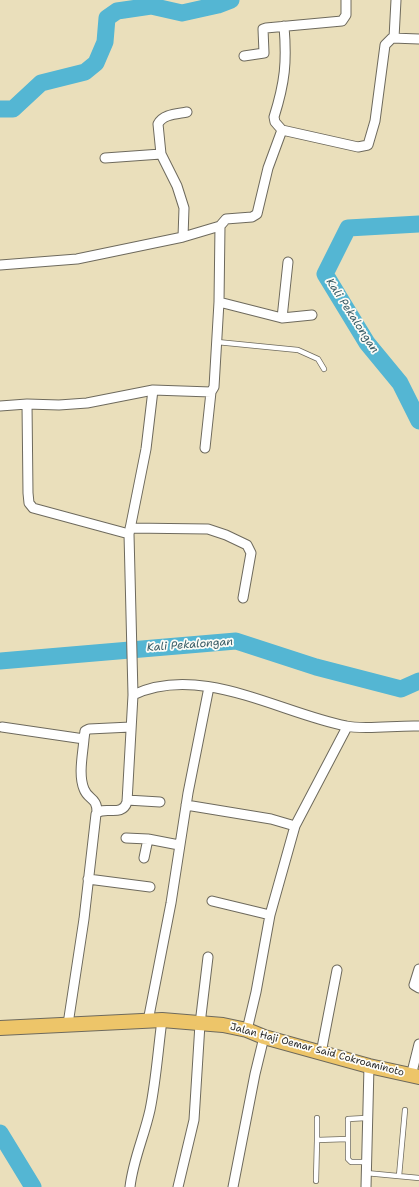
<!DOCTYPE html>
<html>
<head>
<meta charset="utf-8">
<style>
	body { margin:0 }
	canvas { display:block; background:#eadfbb }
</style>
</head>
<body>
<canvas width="419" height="1187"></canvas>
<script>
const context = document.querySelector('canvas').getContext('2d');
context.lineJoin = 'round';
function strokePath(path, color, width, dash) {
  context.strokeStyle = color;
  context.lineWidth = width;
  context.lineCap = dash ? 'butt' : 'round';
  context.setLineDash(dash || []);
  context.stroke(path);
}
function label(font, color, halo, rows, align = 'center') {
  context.font = font + ' "Shantell Sans",sans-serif';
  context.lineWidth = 3.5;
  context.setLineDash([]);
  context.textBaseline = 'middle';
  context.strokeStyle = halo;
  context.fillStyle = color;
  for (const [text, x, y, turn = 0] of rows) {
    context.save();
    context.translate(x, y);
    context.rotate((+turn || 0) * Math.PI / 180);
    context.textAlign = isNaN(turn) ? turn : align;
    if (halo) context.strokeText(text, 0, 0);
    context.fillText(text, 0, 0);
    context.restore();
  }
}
const river = new Path2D(`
	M0 109H13L41 83 85 72 96 63 105 42 107 18 117 11 151 6 182 13 218 5 231 0
	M419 224 348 228 325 274 367 343 400 383 419 421
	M0 661 236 641 316 667 401 689 419 681
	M0 1133 33 1187`);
const service = new Path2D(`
	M217 342 298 350 318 359 324 369
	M317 1118V1140
	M366 1162H351L348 1159V1119L366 1118
	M366 1173 419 1178
	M399 1176 405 1110
	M316 1181 317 1140 348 1139`);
const minor = new Path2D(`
	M394 38 396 0
	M244 56 264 53 263 29 266 28 342 21 346 15V0
	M282 130 275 122 274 117C285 82 287 62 284 26
	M105 158 161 154
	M183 237 184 208 177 186 161 154 158 124C163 114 177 114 187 112
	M0 265 77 259 183 237 220 226
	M312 315 282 318 219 302 220 226 226 219 252 217 257 214 268 168 282 130 358 147 368 145 375 121 385 45 392 38 419 39
	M282 318 288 262
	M153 390 211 392
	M27 404 59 405 87 403 153 390 146 449 129 534
	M0 406 27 404 28 493 29 503 33 508 129 534 133 695 127 802C122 818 104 805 96 814L84 919 68 1024
	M205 448 211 392 214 387 219 302
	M130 528 208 529 226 535 247 545 251 553 243 598
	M133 695C200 663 280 713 346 726 364 730 398 725 419 726
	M2 727 84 739 85 731 89 729 131 727
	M84 739C83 753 78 775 84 789 88 800 97 797 97 812
	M127 800 160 802
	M186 805 271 819 295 826
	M126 838 148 839 179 845
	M144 858 148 839
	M88 879 150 887
	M212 901 270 915
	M419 969 414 985 419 988
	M148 1021 171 903 188 793 209 687
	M247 1030 256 992 270 915 295 826 347 727
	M321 1053 337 970
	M411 1076 419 1044
	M130 1187C133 1160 144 1137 150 1110 156 1081 158 1050 162 1020
	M178 1187 194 1120 200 1024 208 957
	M233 1187 255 1074 264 1037
	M366 1187 369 1066`);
const primary = new Path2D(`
	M0 1028 162 1020 223 1025 247 1030 264 1037 369 1066 419 1077`);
const streetNames = [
	["Jalan Haji Oemar Said Cokroaminoto",317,1050,15]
];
const waterNames = [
	["Kali Pekalongan",352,316,57],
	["Kali Pekalongan",190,645,-4]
];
strokePath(river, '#54b6d3', 17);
strokePath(service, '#6e6a5d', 6);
strokePath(minor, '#6e6a5d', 11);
strokePath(primary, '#6e6a5d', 16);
strokePath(service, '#fff', 4.5);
strokePath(minor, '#fff', 9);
strokePath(primary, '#edc569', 14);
label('10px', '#2b2b2b', '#fdfcf7', streetNames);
label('italic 11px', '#395c66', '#fdfcf7', waterNames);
</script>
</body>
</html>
